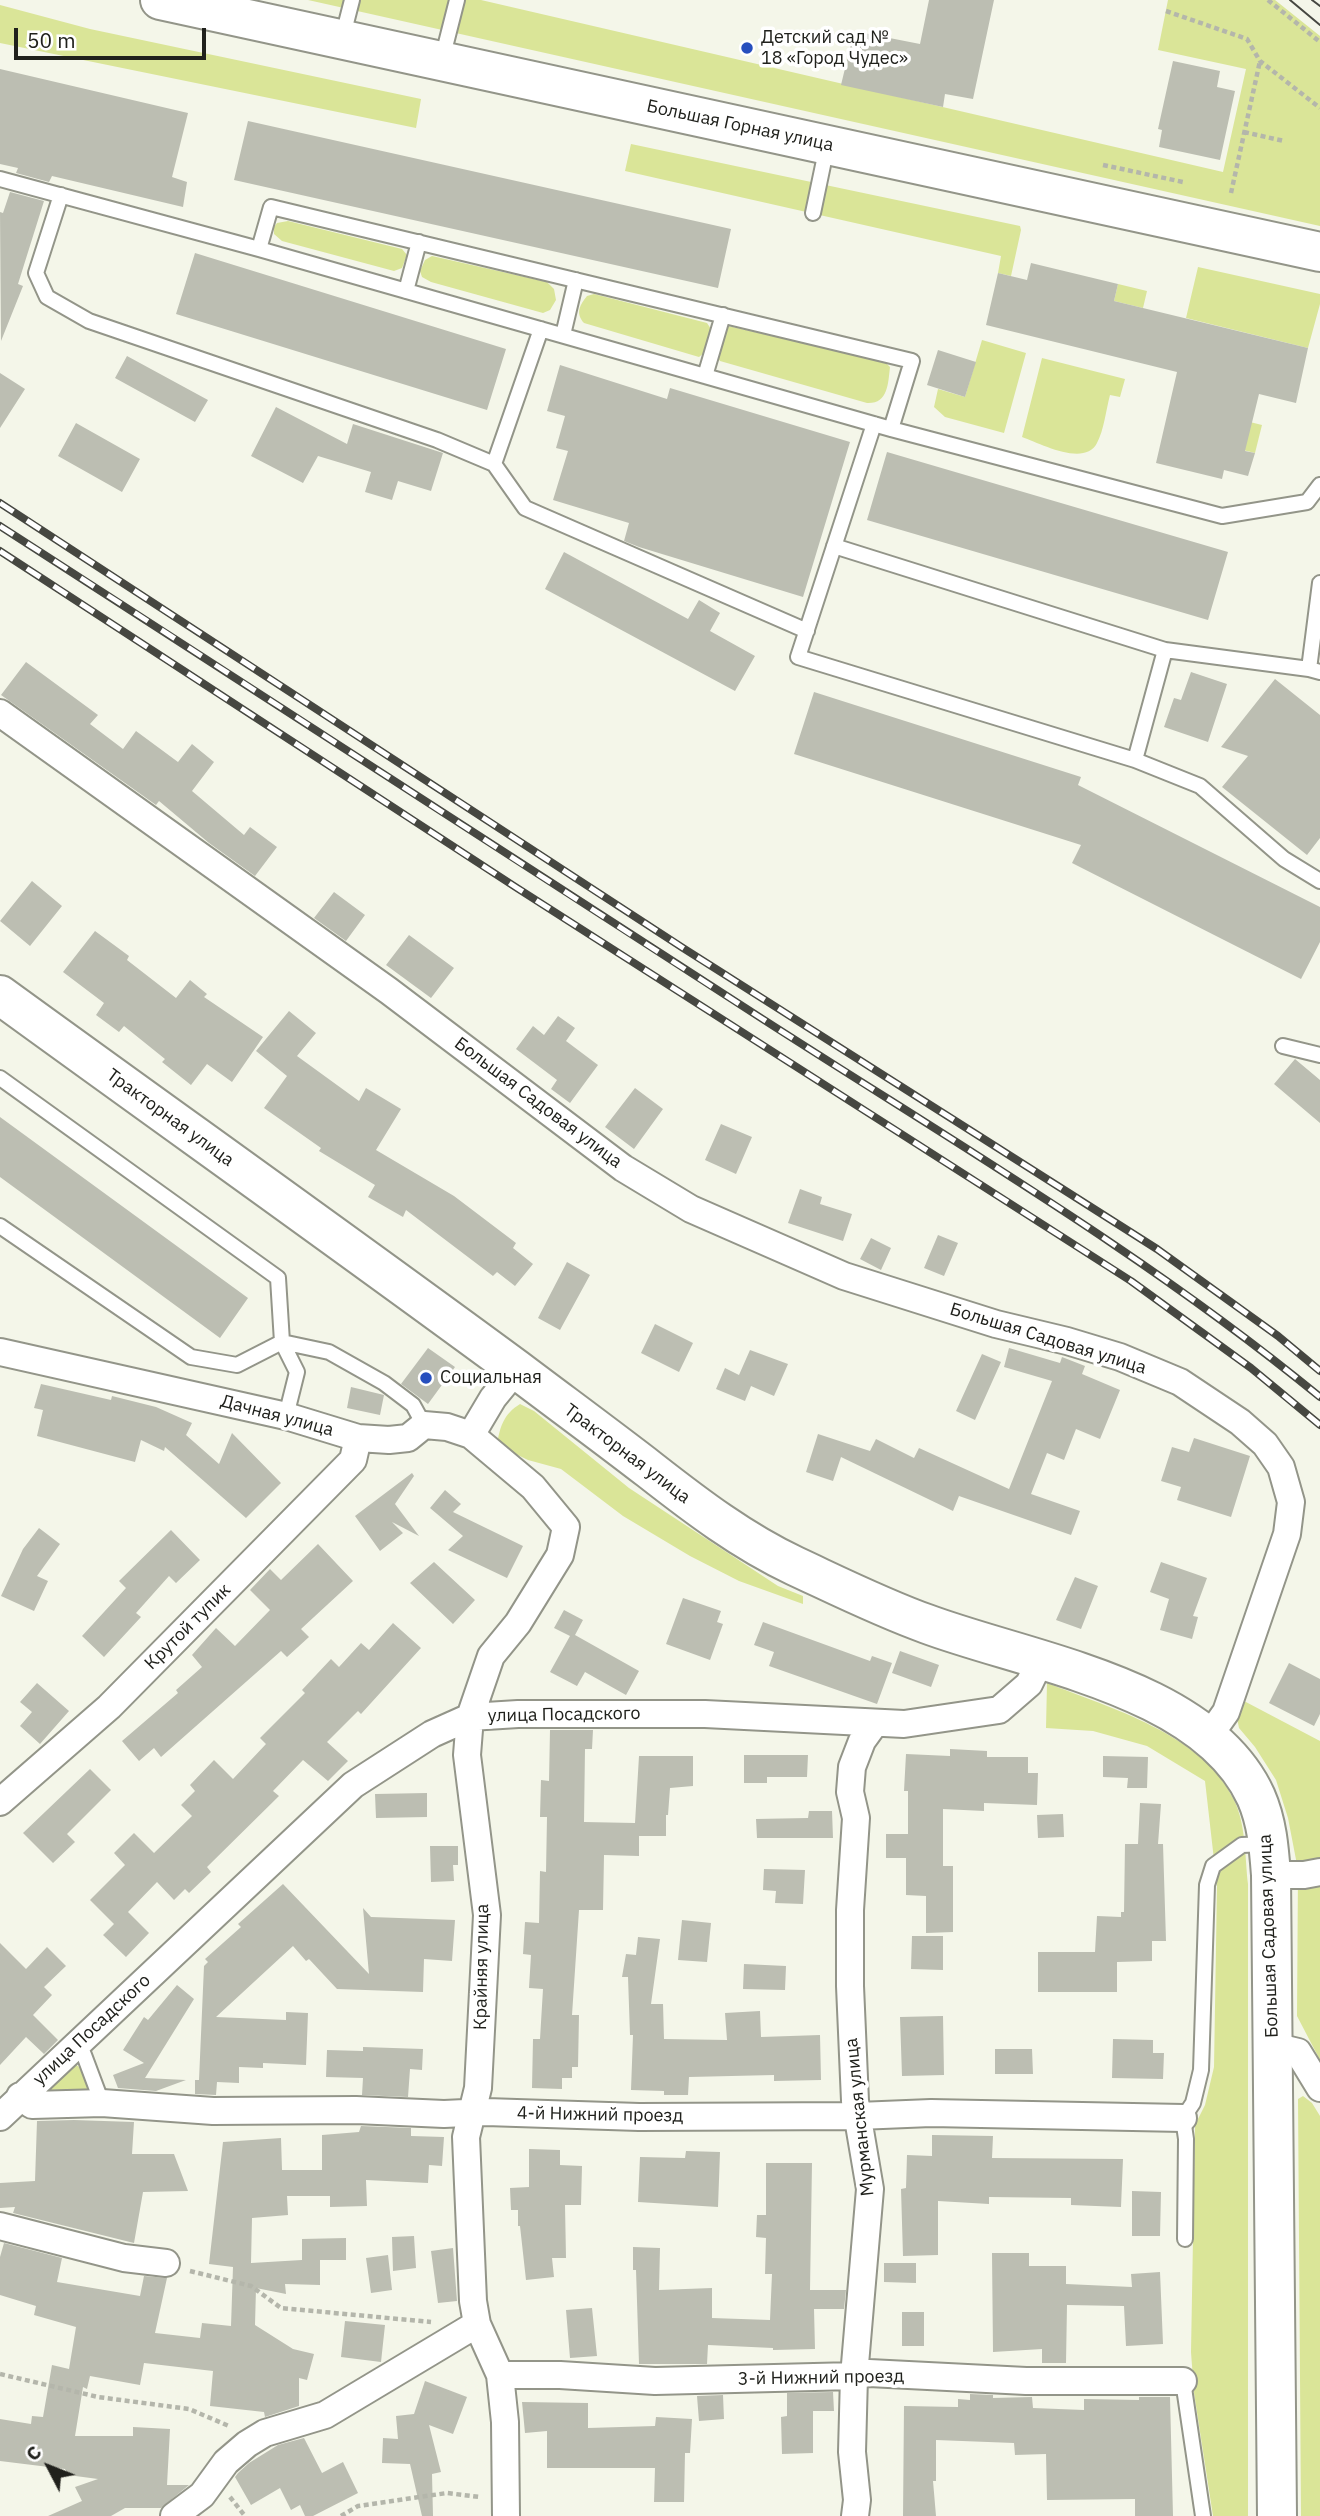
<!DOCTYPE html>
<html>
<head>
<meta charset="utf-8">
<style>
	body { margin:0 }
	#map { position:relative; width:1320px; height:2516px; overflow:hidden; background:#f4f6e9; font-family:"IBM Plex Sans",sans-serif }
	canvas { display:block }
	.north { position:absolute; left:14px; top:2432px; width:70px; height:70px; -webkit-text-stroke:5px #fff; paint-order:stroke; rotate:312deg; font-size:19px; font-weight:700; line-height:28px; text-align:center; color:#20211c }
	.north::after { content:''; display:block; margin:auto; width:24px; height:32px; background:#20211c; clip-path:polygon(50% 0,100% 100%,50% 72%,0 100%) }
	.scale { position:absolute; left:14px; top:28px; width:192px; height:32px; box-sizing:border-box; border:4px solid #20211c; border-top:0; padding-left:9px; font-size:21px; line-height:24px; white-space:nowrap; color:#20211c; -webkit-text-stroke:5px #fff; paint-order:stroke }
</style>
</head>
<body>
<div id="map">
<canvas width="1320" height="2516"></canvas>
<div class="north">С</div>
<div class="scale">50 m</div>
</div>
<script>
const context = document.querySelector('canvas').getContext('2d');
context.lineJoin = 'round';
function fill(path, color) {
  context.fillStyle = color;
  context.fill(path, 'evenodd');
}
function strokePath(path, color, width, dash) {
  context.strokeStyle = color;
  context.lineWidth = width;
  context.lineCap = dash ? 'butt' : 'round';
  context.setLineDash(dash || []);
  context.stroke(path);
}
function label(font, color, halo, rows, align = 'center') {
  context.font = font + ' "IBM Plex Sans",sans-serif';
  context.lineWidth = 7;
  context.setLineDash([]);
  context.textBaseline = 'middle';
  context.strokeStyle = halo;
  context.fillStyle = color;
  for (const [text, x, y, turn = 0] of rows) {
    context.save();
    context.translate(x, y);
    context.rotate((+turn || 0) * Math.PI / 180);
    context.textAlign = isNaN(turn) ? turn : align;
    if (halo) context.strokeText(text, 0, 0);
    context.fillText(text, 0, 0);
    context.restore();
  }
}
const green = new Path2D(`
	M308 0H481L1223 172 1246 69 1158 50 1168 0H1275L1320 36V226Z
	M0 5 90 29 421 99 416 128 0 43Z
	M631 144 1020 226 1021 230 1011 276 998 273 1001 256 625 171Z
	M288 221 402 249 407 255 402 268 394 271 282 241 274 234V227L277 223Z
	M432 256 547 282 554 289 556 300 550 310 543 313 431 282 422 277 420 271 425 260Z
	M1198 267 1320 294V304L1308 348 1186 318Z
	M1118 284 1147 291 1143 308 1114 301Z
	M594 294 707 323 711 329 704 353 699 357 584 323C575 313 580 305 587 296Z
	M728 326 884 361 890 367C888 384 888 404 867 403L720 361 717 357 723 332Z
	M982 340 1026 353 1004 433 945 417 934 407 938 389 965 397Z
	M1042 358 1125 379 1120 397 1110 395C1106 410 1104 430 1097 443 1085 467 1041 444 1022 437Z
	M1238 419 1262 425 1255 453 1231 447Z
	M520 1404 534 1411 629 1488 778 1586 803 1596V1604L739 1581 690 1556 623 1516 561 1469 528 1460 497 1445C500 1426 504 1414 520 1404Z
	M1047 1683C1110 1708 1203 1734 1234 1800 1246 1824 1245 1858 1248 1884V2516H1213L1194 2393 1191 2352 1195 2125 1205 2105 1214 2067 1217 1886 1205 1781 1147 1746 1093 1731 1046 1728Z
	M1244 1701 1320 1741V2060L1297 2016 1298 1870 1288 1818 1276 1780 1255 1747 1239 1728 1237 1718Z
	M72 2061 79 2067 90 2088 88 2092 50 2097 44 2091Z
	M1303 2096 1312 2103 1320 2116V2516H1301L1298 2099Z`);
const building = new Path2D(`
	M929 0H994L973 99 945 94 943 107 841 85 854 31 920 44Z
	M1173 61 1220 71 1217 87 1235 91 1220 160 1159 147 1162 130 1158 129Z
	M0 69 188 113 172 177 187 182 183 207 52 176 49 182 16 173 18 168 0 164Z
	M248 121 731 229 718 288 234 180Z
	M10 192 44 201 18 284 23 286 1 341 0 212 3 213Z
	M195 253 506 349 487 410 176 314Z
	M1031 263 1118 284 1114 301 1308 348 1296 403 1259 394 1245 451 1255 453 1248 476 1224 470 1222 479 1156 463 1177 372 986 325 998 273 1027 280Z
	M938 350 976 362 965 397 927 385Z
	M127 356 208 400 195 422 115 378Z
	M560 365 667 399 670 388 850 442 803 597 639 547 624 541 629 523 553 500 568 451 556 448 565 416 547 411Z
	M0 373 25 389 0 428Z
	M276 407 347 444 353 424 443 453 431 491 398 481 392 500 365 492 371 472 318 456 303 483 251 456Z
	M76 423 140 459 122 492 58 456Z
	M887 452 1228 552 1208 620 867 520Z
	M564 552 688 619 699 600 720 613 710 631 755 656 735 691 545 589Z
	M26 662 98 715 90 724 123 749 136 731 178 762 192 744 214 762 192 791 244 835 250 827 277 847 255 876 209 843 159 801 156 805 1 695Z
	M1191 672 1227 684 1208 742 1164 727 1174 698 1181 700Z
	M1275 679 1320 715V838L1307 855 1222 787 1248 756 1221 747Z
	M814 692 1081 777 1078 785 1320 907V942L1301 979 1072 863 1081 845 794 754Z
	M32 881 62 906 30 946 0 921Z
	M334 892 365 915 346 941 314 918Z
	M95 931 129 956 127 960 176 998 190 980 207 994 204 997 263 1037 232 1082 207 1064 191 1085 162 1062 165 1059 124 1026 119 1032 96 1015 104 1003 63 972Z
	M409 935 454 968 431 998 386 965Z
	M289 1011 316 1033 297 1056 359 1101 366 1088 401 1109 376 1150 454 1196 516 1243 513 1248 533 1264 515 1286 497 1272 493 1276 406 1210 403 1217 368 1197 375 1185 319 1151 321 1148 264 1108 287 1076 256 1051Z
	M558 1016 575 1028 566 1041 598 1065 570 1103 551 1089 557 1080 516 1049 533 1026 544 1035Z
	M1295 1059 1320 1080V1123L1274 1084Z
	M635 1088 663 1109 634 1149 605 1127Z
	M0 1117 248 1298 220 1338 0 1177Z
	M721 1124 752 1137 736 1174 705 1160Z
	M800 1189 822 1197 820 1204 852 1214 843 1241 788 1223Z
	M938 1235 958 1243 944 1276 924 1268Z
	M871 1238 891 1248 881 1270 860 1259Z
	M567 1262 590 1275 560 1330 538 1318Z
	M655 1324 693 1343 679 1372 641 1353Z
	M428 1348 455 1367 428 1404 401 1384Z
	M1009 1348 1060 1363 1062 1357 1085 1366 1082 1374 1120 1390 1100 1439 1076 1429 1064 1460 1047 1453 1031 1494 1080 1511 1071 1535 959 1496 953 1511 841 1457 833 1481 806 1472 818 1434 870 1451 876 1439 914 1458 919 1448 1009 1489 1052 1381 1004 1367Z
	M750 1350 788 1364 774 1396 751 1386 745 1401 716 1389 725 1368 739 1375Z
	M982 1354 1001 1362 975 1420 956 1411Z
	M41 1384 111 1400 112 1396 156 1407 192 1423 186 1435 219 1464 232 1433 281 1483 246 1518 165 1447 164 1451 141 1440 135 1462 37 1436 43 1410 34 1408Z
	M351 1387 384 1395 380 1415 347 1408Z
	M1194 1438 1250 1456 1231 1517 1177 1500 1181 1487 1161 1481 1172 1447 1189 1452Z
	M412 1473 414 1476 395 1504 419 1536 392 1522 403 1533 380 1551 355 1516Z
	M445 1490 461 1504 453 1512 523 1546 507 1578 448 1550 463 1536 430 1508Z
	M39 1528 60 1544 37 1576 48 1581 34 1611 1 1596 23 1549Z
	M171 1530 200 1560 176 1583 169 1576 136 1613 141 1617 104 1657 82 1636 126 1588 119 1581Z
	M318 1544 353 1581 301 1629 309 1637 287 1657 281 1651 161 1757 154 1748 139 1761 122 1741 178 1693 176 1690 202 1667 192 1655 216 1628 235 1646 270 1610 250 1590 270 1569 281 1580Z
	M434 1562 475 1600 453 1624 410 1583Z
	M1161 1562 1207 1578 1193 1616 1198 1617 1192 1639 1160 1630 1169 1599 1150 1592Z
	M1075 1577 1098 1586 1081 1629 1056 1620Z
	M683 1598 721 1611 717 1622 723 1624 710 1660 666 1644Z
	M564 1610 583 1620 575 1635 639 1671 626 1695 585 1672 577 1686 550 1672 570 1636 554 1628Z
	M763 1622 870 1661 872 1656 892 1663 877 1704 769 1666 774 1652 754 1645Z
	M393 1623 421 1648 361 1714 358 1711 327 1742 348 1761 328 1781 303 1760 273 1791 279 1796 207 1867 211 1872 189 1893 185 1889 174 1900 157 1882 128 1912 149 1933 126 1957 103 1935 114 1924 90 1900 125 1865 114 1853 134 1833 154 1853 192 1816 181 1805 195 1791 190 1785 214 1760 233 1779 266 1744 260 1738 305 1693 302 1690 331 1659 339 1667 361 1643 369 1650Z
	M900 1651 939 1665 931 1687 892 1673Z
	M1289 1663 1320 1679V1714L1314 1726 1269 1703Z
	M37 1683 69 1711 40 1744 20 1726 32 1712 20 1702Z
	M550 1730H593L592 1749H585L584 1822 635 1823 639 1756H693V1786L670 1788 668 1815H666V1836H639V1856L604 1855 603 1910H579L572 2015H579L578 2067H572V2078H562V2089L532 2088 533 2039H540L543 1989 529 1988 531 1955 523 1954 525 1922 539 1923 540 1871 546 1872 547 1817H540L541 1780 549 1781Z
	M950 1749 987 1751V1757H1028V1773H1038L1037 1805 984 1803V1811L943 1809V1866H953V1932L926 1933V1896L906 1895V1858H886V1834H908V1791H904L906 1754 950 1756Z
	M744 1755H808L807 1777H767V1783H744Z
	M1103 1756 1148 1757 1147 1788H1127L1128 1778 1103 1777Z
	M90 1769 111 1790 67 1834 75 1842 53 1863 23 1833Z
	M427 1793V1817L376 1818 375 1794Z
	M1140 1803 1161 1804 1158 1844H1163L1166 1941H1152V1961L1117 1962V1992H1038V1952H1095L1097 1916 1121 1917V1912H1124L1125 1844H1138Z
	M809 1811H832L833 1838H757L756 1819 808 1818Z
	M1063 1814 1064 1837 1038 1838 1037 1815Z
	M430 1846H458V1865H453L454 1881 431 1882Z
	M764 1869 805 1870 803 1904 775 1903 776 1891 763 1890Z
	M283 1884 369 1974 363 1908 371 1917 455 1920 452 1961 424 1959 423 1992 337 1989 309 1959 306 1961 293 1946 216 2017 286 2020V2012L308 2013 306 2065 263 2063V2068L239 2067V2083L217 2082 216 2095 195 2094V2080H199L204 1966 208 1962 205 1959 241 1927 238 1924Z
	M682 1920 711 1923 707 1962 678 1960Z
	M912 1936H943V1970L911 1969Z
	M638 1937 660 1939 651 2004H663L664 2039 727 2040 725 2013 760 2011 761 2037 820 2035 821 2080 774 2081V2075L689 2077 688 2095H664V2091L631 2090 633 2035H630L628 1977H622L626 1954 636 1955Z
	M0 1943 26 1969 47 1947 66 1966 44 1987 52 1995 33 2015 58 2040 44 2054 26 2037 0 2065Z
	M744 1964 786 1966 785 1990 743 1989Z
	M177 1985 194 1999 145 2078 186 2080 156 2091 118 2088 113 2075 144 2063 123 2050 144 2017 148 2020Z
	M943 2016 944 2075 902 2076 900 2017Z
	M1113 2039 1153 2040V2053H1164L1163 2079 1112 2078Z
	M363 2047 423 2049 422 2070 410 2069 408 2097 362 2095 363 2078 326 2077 327 2050 363 2051Z
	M995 2049H1032L1033 2074H995Z
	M74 2120 134 2122 132 2154H174L188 2191 143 2192 134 2243 13 2213 15 2207 0 2208V2183L35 2181 37 2121Z
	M361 2126 411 2128V2136L444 2137 442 2166 429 2165 428 2183 366 2180 367 2206 330 2207V2196H287L288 2215 252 2218 251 2263 302 2260V2239L346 2238V2260H320V2285L285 2284 286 2294 256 2288 255 2325 293 2349 314 2354 307 2380 299 2378V2406L265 2417 264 2412 210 2406 213 2371 144 2363 140 2385 90 2376 87 2389 83 2387 75 2436H133V2427L170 2429 167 2485H189L161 2508H125L111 2516H48L82 2501 75 2487 98 2479 68 2475 65 2469 0 2461V2419L31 2424 32 2416 43 2417 52 2365 69 2369 76 2327 34 2315 36 2306 0 2295V2257L4 2243 62 2258 57 2282 140 2296 144 2276 167 2278 155 2333 200 2338 202 2323 231 2326 233 2267 209 2264 223 2142 281 2138 282 2170H322V2135L359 2132Z
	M932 2135 993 2136 992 2158 1123 2159 1121 2207 1071 2205V2198L989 2197V2204L938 2201V2255L903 2256 901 2189 906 2188 907 2155 932 2156Z
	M529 2149 560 2150V2165L582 2166 581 2205H565L566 2258H552L554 2277 526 2280 520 2226H518V2210H511L510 2188 529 2187Z
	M686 2151 720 2152 718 2207 638 2202 640 2157 685 2158Z
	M766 2163H812L810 2290H846L844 2309H814L815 2349 773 2350V2348L708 2345 707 2364H639L636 2270H633V2247L660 2248 659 2290 712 2288V2318L770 2320 772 2274H765L766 2238 756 2237 757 2215H766Z
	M1132 2191 1161 2192 1160 2236H1132Z
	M414 2236 416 2268 393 2271 392 2237Z
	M453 2248 457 2301 438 2303 431 2251Z
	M992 2253H1029V2266H1066V2284L1132 2287 1131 2274 1160 2272 1163 2344 1126 2346 1124 2306 1067 2305 1066 2363H1042V2349L993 2352Z
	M388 2255 392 2290 371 2293 366 2258Z
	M884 2263H916V2283L884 2282Z
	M592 2308 597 2356 570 2358 566 2310Z
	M902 2312H924V2346H902Z
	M345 2321 385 2325 381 2362 341 2357Z
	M425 2381 467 2397 453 2434 429 2425 441 2472 432 2474 433 2516H422L410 2464 382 2463 383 2438 398 2439 396 2416 414 2414Z
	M833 2392 834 2411H813V2453L782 2454 781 2417 787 2416V2393Z
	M970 2394 993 2395V2398L1032 2397 1033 2408 1084 2410V2399L1139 2400V2397H1170L1173 2516H1135V2499L1047 2500 1046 2454 1015 2455 1014 2443 936 2440V2481H933L936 2516H903L904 2406 958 2407V2399L970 2400Z
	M723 2395 724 2419 699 2421 697 2396Z
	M522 2402 588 2403V2428L655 2426 656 2417 692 2419 690 2453H685L684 2502H654L655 2468H547V2431L525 2433Z
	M304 2438 322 2473 343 2462 358 2493 313 2516H305L300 2505 291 2510 280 2488 251 2505 235 2477 238 2473 249 2463 278 2445Z`);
const path = new Path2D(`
	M1268 0 1320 42
	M1166 11 1247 39 1260 61 1320 108
	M1244 132 1284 141
	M1103 165 1183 182
	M1231 193 1260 61
	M190 2271 251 2286 281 2308 431 2322
	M0 2374 98 2397 189 2409 229 2426
	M230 2497 245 2516
	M341 2516 358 2506 447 2493 480 2497`);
const lane = new Path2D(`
	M342 39 352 0
	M442 59 457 0
	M0 179 259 249 891 429 1222 516 1307 502 1320 485
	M61 195 36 273 47 297 89 321 437 440 494 464
	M813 213 827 146
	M259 249 271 207 912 361 891 429
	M406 291 419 242
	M541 329 494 464 525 508 807 631
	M563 335 576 280
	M705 376 723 315
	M874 424 798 657 1135 760 1200 786 1284 859 1320 881
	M834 546 1165 650 1309 669
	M1320 583 1309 669 1320 672
	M1135 760 1165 650
	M1283 1046 1320 1055
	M0 1078 278 1278 282 1342 329 1352 384 1383 413 1405 424 1425
	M0 1226 191 1357 237 1365 282 1342 297 1372 286 1416
	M76 2046 84 2055 102 2103
	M1185 2239 1186 2139 1183 2118 1193 2103 1201 2070 1207 1885 1213 1866 1242 1845 1267 1844
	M1183 2381 1203 2516`);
const street = new Path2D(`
	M0 713 389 991 623 1168 691 1209 844 1276 996 1324 1067 1341 1120 1357 1180 1382 1240 1422 1265 1444 1281 1467 1291 1502 1287 1534 1226 1712 1209 1736
	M0 1352 286 1416 358 1438 389 1440 408 1438 424 1425 447 1427 471 1435 493 1398 516 1370
	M471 1435 533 1487 566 1527 560 1555 518 1623 491 1656 470 1717 467 1755 487 1915 478 2088 466 2137 473 2301 477 2324 500 2375 505 2422 506 2516
	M0 1802 109 1707 353 1460 358 1438
	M1271 1875H1304L1320 1872
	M1273 2046 1298 2052 1320 2088
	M20 2096 32 2105 102 2103 213 2111 356 2110 444 2114 486 2112 639 2117 858 2116 931 2113 1183 2118
	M0 2117 353 1785 432 1734 470 1717 518 1714H705L904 1724 999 1710 1029 1684 1041 1659
	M0 2226 124 2258 166 2263
	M500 2375H560L655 2381 854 2376 869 2373 1026 2381H1183
	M174 2516 202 2495 226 2462 247 2444 265 2433 325 2415 477 2324
	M855 2516 857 2500 852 2452 854 2376 870 2189 855 2101 850 1986V1910L856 1818 850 1792 852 1767 862 1741 875 1723`);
const primary = new Path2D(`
	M160 0 1320 252
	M0 995C172 1120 345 1243 516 1369 561 1403 606 1436 650 1470 696 1506 742 1541 795 1566 838 1586 882 1608 927 1624 1029 1662 1206 1687 1256 1797 1267 1822 1269 1848 1271 1875L1277 2516`);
const tram = new Path2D(`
	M1290 0 1320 25
	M1312 0 1320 6`);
const rail = new Path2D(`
	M0 503 683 948 1157 1249 1278 1336 1320 1371
	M0 526C254 689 507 855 761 1018 950 1140 1146 1254 1320 1397
	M0 551 517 888 1131 1281 1251 1368 1320 1425`);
const markers = [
	[747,48,7,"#274fbe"],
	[426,1378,7,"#274fbe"]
];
const poiNames = [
	["Детский сад №",761,38],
	["18 «Город Чудес»",761,59],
	["Социальная",440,1378]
];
const streetNames = [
	["Большая Горная улица",740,126,12],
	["Большая Садовая улица",538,1103,37],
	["Тракторная улица",170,1118,36],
	["Большая Садовая улица",1048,1339,17],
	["Дачная улица",277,1416,15],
	["Тракторная улица",627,1454,37],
	["Крутой тупик",188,1627,-45],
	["улица Посадского",564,1715,-1],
	["Большая Садовая улица",1269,1936,-92],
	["Крайняя улица",482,1967,-89],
	["улица Посадского",92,2030,-43],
	["4-й Нижний проезд",600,2115,1],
	["Мурманская улица",860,2117,-96],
	["3-й Нижний проезд",821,2378,-1]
];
fill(green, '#dae598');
fill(building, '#bcbeb2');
strokePath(lane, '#939589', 18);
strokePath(street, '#939589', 30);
strokePath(primary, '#939589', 42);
strokePath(path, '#b4b6ab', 4.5, [5, 3.5]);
strokePath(lane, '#fff', 14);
strokePath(street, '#fff', 26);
strokePath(primary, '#fff', 38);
strokePath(tram, '#464741', 2);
strokePath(rail, '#464741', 8);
strokePath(rail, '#fff', 5, [16]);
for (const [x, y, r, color] of markers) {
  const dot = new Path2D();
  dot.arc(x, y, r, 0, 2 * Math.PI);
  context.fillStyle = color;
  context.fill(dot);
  strokePath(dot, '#fff', 2.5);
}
label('18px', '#20211c', '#fff', poiNames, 'left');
label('18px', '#20211c', '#fff', streetNames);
</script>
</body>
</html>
